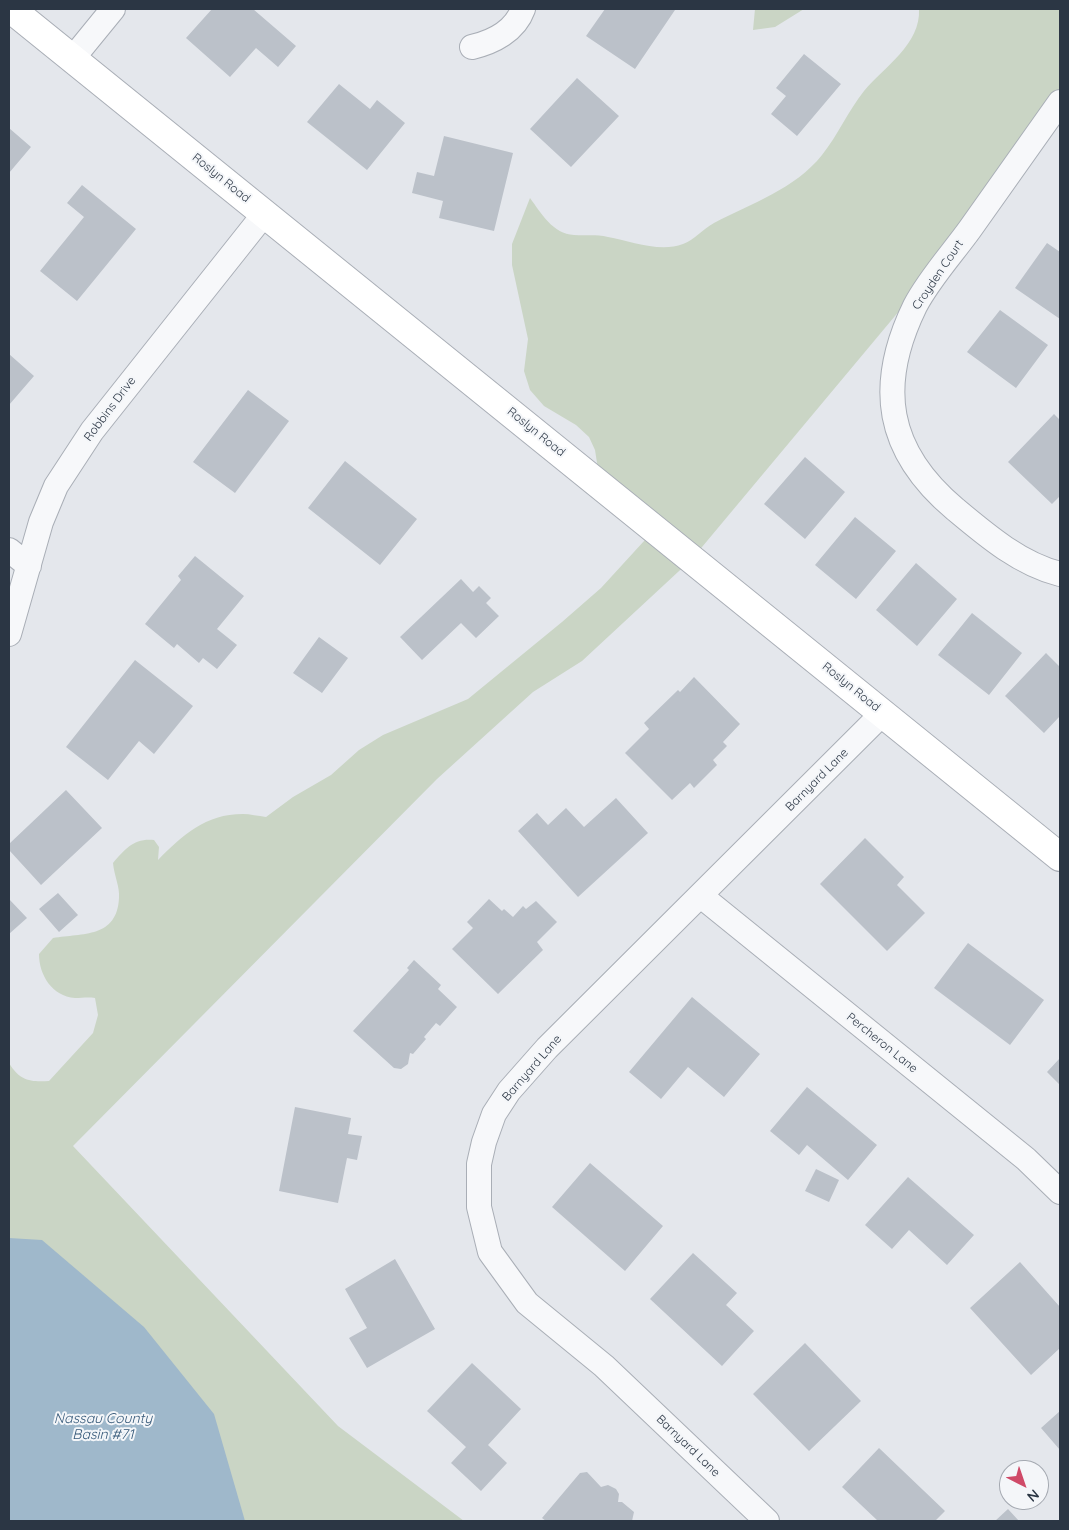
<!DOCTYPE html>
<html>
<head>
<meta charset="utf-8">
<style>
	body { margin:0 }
	#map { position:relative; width:1069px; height:1530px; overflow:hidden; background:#e4e7ec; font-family:Quicksand,sans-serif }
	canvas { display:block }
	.frame { position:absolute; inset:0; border:10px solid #2b3644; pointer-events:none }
	.north { position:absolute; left:999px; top:1460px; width:50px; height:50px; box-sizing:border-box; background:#f4f6f9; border:1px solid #a4a9b1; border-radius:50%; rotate:139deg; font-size:14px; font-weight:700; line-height:20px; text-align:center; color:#2b3644 }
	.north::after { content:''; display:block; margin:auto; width:18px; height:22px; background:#cf4a68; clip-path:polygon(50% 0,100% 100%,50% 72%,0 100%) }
</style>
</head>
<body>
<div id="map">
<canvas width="1069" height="1530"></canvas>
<div class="frame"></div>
<div class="north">N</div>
</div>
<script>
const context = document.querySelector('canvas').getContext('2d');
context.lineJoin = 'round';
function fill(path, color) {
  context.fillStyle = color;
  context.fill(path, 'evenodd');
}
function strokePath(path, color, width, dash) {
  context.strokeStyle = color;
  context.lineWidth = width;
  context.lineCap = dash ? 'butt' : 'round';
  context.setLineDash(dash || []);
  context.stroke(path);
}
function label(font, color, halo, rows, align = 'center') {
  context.font = font + ' Quicksand,sans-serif';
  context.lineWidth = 4;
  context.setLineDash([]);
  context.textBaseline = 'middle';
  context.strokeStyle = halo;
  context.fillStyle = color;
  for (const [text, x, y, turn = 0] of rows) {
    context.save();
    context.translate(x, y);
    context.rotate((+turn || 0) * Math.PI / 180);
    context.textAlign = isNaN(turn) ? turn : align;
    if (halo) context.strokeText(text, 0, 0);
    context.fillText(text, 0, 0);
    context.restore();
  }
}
const green = new Path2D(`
	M755 9H804L775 27 753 30Z
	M919 9H1060V88L910 298 692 559 582 661 533 692 437 779 73 1146 338 1426 464 1521H9V1063C20 1081 30 1082 49 1081L93 1033 98 1015 95 998C88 997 82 998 75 998 52 996 39 975 39 954L53 938C83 933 117 938 119 898 120 887 114 875 113 863 125 849 134 838 154 840L159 847 158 860C183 835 205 814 243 814 250 814 258 816 266 817L293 797 331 775 359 750 383 735 468 699 562 622 601 588 655 529 600 482 595 450 589 437 576 425 544 406 530 390 524 371 528 339 512 265V244L530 198C541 213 553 234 574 235 587 236 595 234 608 237 630 241 660 253 683 244 694 240 703 229 714 223 752 203 795 189 822 155 838 135 848 111 864 91 884 67 921 44 919 9Z`);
const water = new Path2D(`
	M9 1238 42 1240 144 1327 214 1414 245 1521H9Z`);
const building = new Path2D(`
	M212 9H253L296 46 278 67 256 48 230 77 186 38Z
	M605 9H673L675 10 635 69 586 36Z
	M804 54 841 84 797 136 771 114 786 96 776 88Z
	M577 78 619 116 571 167 530 129Z
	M339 84 370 109 377 100 405 123 367 170 307 122Z
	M9 128 31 147 9 173Z
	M444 136 513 153 494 231 439 218 443 201 412 193 417 172 434 176Z
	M82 185 136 229 77 301 40 271 84 217 67 203Z
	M1047 243 1060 252V319L1015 288Z
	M1000 310 1048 345 1016 388 967 352Z
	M9 354 34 376 9 405Z
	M248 390 289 421 235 493 193 462Z
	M1054 414 1060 420V496L1052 504 1008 462Z
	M805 457 845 492 805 539 764 504Z
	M345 461 417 519 380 565 308 508Z
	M855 517 896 551 856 599 815 565Z
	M195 556 244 596 217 629 237 645 217 669 203 658 199 663 177 644 174 648 145 624 181 580 178 576Z
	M916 563 957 599 917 646 876 610Z
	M461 579 473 592 479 586 491 598 486 603 499 616 476 638 461 623 422 660 400 637Z
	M972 613 1022 653 989 695 938 655Z
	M319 637 348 658 322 693 293 673Z
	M1046 653 1060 667V716L1044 733 1005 696Z
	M135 660 193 706 154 754 139 741 108 780 66 747Z
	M694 677 740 724 723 742 727 746 713 760 717 765 694 788 690 783 672 800 625 753 649 729 644 723 678 690 680 692Z
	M66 790 102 828 41 885 9 850V844Z
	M616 798 648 833 578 897 518 831 537 813 548 825 566 808 584 827Z
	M865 838 904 877 897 885 925 913 887 951 820 884Z
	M58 893 78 915 59 932 39 909Z
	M9 899 27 918 9 934Z
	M489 899 502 911 504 909 513 917 523 906 526 909 536 901 557 922 537 942 543 950 498 994 452 949 473 928 467 922Z
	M968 943 1044 1000 1010 1045 934 988Z
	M414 960 441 985 438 989 457 1007 440 1026 436 1023 424 1037 426 1039 413 1054 410 1053 408 1064 401 1069 394 1068 353 1031 409 970 407 968Z
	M692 997 760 1054 724 1097 688 1067 661 1099 629 1072Z
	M1060 1058V1085L1047 1072Z
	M807 1087 877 1145 848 1180 807 1145 799 1155 770 1131Z
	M295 1107 351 1118 348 1134 362 1136 357 1160 347 1158 338 1203 279 1191Z
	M590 1163 663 1226 625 1271 552 1207Z
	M816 1169 839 1180 829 1202 805 1191Z
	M908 1177 974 1235 947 1265 909 1230 892 1249 865 1225Z
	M693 1253 737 1293 726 1305 754 1331 722 1366 650 1299Z
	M395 1259 435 1329 367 1368 349 1338 367 1328 345 1289Z
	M1020 1262 1060 1307V1348L1031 1375 970 1308Z
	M805 1343 861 1401 809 1451 753 1394Z
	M472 1363 521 1409 488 1445 507 1463 481 1491 451 1463 466 1447 427 1411Z
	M1060 1411V1450L1041 1428Z
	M879 1448 945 1511 935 1521H878L842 1487Z
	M587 1472 601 1487 608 1485 616 1489 619 1494 618 1502H622L634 1512 632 1521H546L542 1518 580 1473Z
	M1008 1509 1019 1521H995Z`);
const minor = new Path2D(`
	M472 47C493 42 515 31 523 9
	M73 58 113 9
	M1060 102C1030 144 1000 186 970 229 952 254 929 279 915 306 876 386 886 451 955 509 986 535 1020 564 1060 574
	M9 550 29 566
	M9 634 41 522 56 486 92 431 265 213
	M701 896 1026 1159 1060 1192
	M767 1521 604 1366 527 1303 490 1252 479 1207V1164L484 1142 494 1114 509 1091 547 1048 883 713`);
const secondary = new Path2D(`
	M11 9 1060 857`);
const streetNames = [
	["Roslyn Road",221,178,39],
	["Croyden Court",938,275,-56],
	["Robbins Drive",110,409,-53],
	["Roslyn Road",536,432,39],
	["Roslyn Road",851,687,39],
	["Barnyard Lane",817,780,-45],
	["Percheron Lane",882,1043,39],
	["Barnyard Lane",532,1068,-49],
	["Barnyard Lane",688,1446,44]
];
const waterNames = [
	["Nassau County",103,1419],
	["Basin #71",103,1435]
];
fill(green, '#cad5c5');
fill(water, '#9fb8cb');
fill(building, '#bbc1c9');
strokePath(minor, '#a9aeb6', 26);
strokePath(secondary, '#a9aeb6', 30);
strokePath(minor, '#f7f8fa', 24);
strokePath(secondary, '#fff', 28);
label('12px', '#2b3644', '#f4f6f9', streetNames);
label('italic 14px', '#355878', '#f4f6f9', waterNames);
</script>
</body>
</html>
